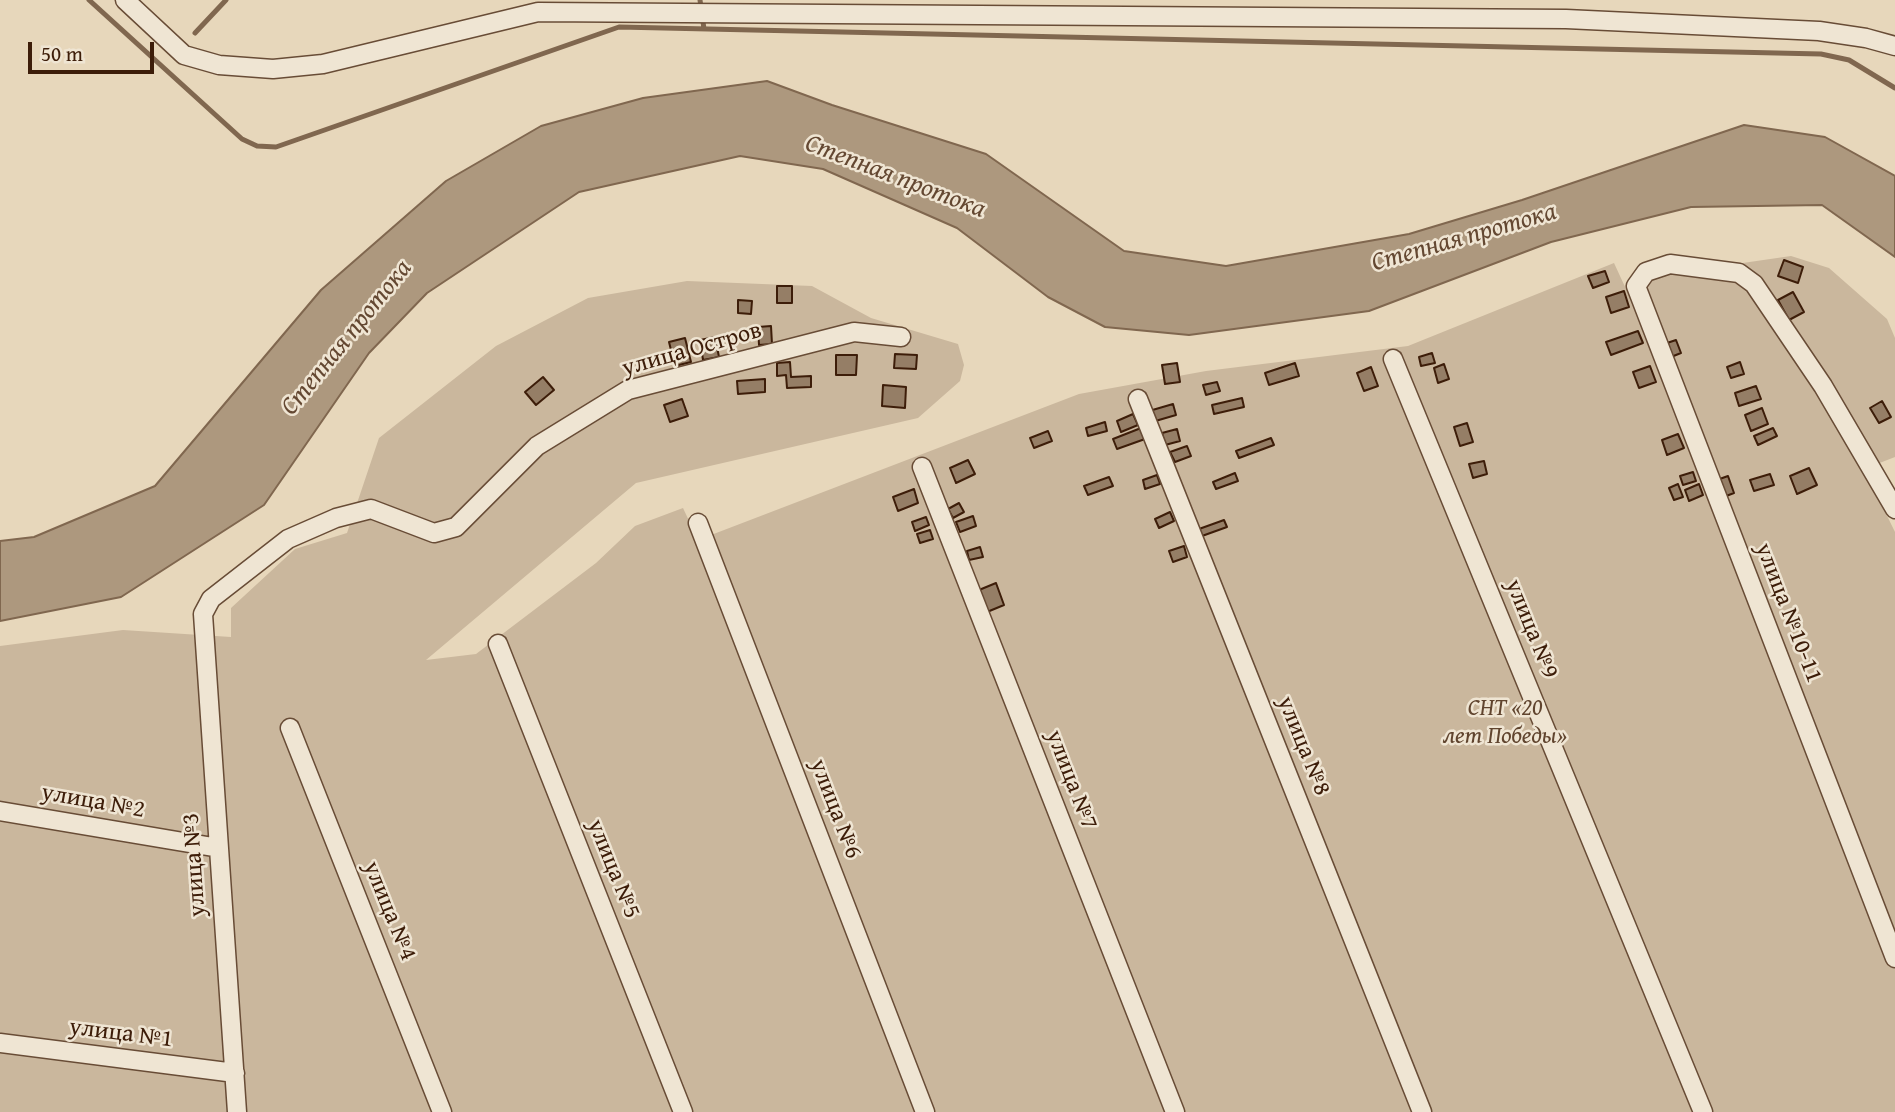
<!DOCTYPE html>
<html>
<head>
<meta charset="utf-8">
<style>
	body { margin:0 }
	#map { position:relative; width:1895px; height:1112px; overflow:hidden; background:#e7d7bb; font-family:"Gentium Book Plus",serif }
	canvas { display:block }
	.scale { position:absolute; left:28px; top:42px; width:126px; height:32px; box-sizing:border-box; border:4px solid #3d1d09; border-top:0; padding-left:9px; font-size:21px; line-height:24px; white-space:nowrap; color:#3d1d09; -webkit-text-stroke:5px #efe5d3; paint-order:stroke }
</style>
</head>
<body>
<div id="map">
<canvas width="1895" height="1112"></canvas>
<div class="scale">50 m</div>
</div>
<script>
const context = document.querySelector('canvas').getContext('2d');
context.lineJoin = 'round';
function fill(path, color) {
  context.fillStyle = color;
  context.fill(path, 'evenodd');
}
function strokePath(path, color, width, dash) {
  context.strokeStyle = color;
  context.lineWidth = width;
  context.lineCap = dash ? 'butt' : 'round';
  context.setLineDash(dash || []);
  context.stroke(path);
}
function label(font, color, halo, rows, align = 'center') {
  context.font = font + ' "Gentium Book Plus",serif';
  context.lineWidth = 5;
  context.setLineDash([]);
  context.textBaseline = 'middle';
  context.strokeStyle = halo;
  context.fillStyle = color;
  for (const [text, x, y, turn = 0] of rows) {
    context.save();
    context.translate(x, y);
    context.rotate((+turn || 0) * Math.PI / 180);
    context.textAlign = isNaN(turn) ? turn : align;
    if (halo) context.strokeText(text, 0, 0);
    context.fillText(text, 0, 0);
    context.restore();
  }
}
const green = new Path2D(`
	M1791 256 1829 268 1887 319 1895 338V457L1864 469 1895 532V1112H0V646L123 630 231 637V608L295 549 347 533 379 438 496 346 588 298 687 281 812 286 871 318 958 344 964 365 960 381 918 418 636 483 426 660 476 654 596 563 635 526 683 508 698 540 1079 394 1206 371 1408 346 1614 263 1626 289 1646 277Z`);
const water = new Path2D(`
	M767 81 832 105 986 154 1124 251 1226 266 1409 234 1522 200 1744 125 1825 137 1895 176V257L1822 205 1691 207 1551 242 1369 311 1189 335 1105 327 1048 297 957 228 823 169 740 156 579 192 427 293 369 353 264 505 121 597 0 621V541L34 537 155 486 321 290 446 181 541 126 643 98Z`);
const stream = new Path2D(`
	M89 0 242 139 257 146 276 147 619 27 1821 54 1849 60 1895 88
	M700 0 704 29
	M195 33 226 0`);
const building = new Path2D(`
	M1784 260 1803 267 1798 283 1778 276Z
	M1605 271 1609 282 1593 288 1588 276Z
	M777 286H792V303H777Z
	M1624 291 1629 307 1611 313 1606 297Z
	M1793 292 1804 312 1789 320 1778 300Z
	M738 300 752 301 751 314 738 313Z
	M771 326 772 344 759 345 758 327Z
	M1638 331 1643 343 1611 355 1606 342Z
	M715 337 719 357 703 360 700 340Z
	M685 338 691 362 675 366 669 342Z
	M1676 340 1681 353 1666 359 1661 345Z
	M1432 353 1435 363 1421 366 1419 357Z
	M895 354 917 355 916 369 894 368Z
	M836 355H857L856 375H836Z
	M790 362 791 377 811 376V387L787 388 786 375 777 376V363Z
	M1740 362 1744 374 1731 378 1727 367Z
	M1177 363 1180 382 1165 384 1162 365Z
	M1295 363 1299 376 1269 385 1265 373Z
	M1444 364 1449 379 1438 383 1434 368Z
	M1650 366 1656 382 1639 388 1633 372Z
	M1371 367 1378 386 1364 391 1357 373Z
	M543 377 554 390 536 405 525 392Z
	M765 379V392L738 394 737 381Z
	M1217 382 1220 391 1206 395 1203 385Z
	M883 385 906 387 905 408 882 406Z
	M1756 386 1761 399 1739 406 1735 393Z
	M1242 398 1244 407 1214 414 1212 405Z
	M682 399 688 416 670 422 664 405Z
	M1882 401 1891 417 1879 423 1870 408Z
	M1173 404 1176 415 1152 422 1149 411Z
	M1762 408 1768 424 1751 431 1745 415Z
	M1133 414 1138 425 1121 432 1117 421Z
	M1105 422 1107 431 1088 436 1086 428Z
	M1467 423 1473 442 1460 446 1454 427Z
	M1141 428 1145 439 1117 449 1113 439Z
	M1773 428 1777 436 1758 445 1754 436Z
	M1177 429 1180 441 1165 445 1162 433Z
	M1048 431 1052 441 1034 448 1030 438Z
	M1678 434 1684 448 1667 455 1662 440Z
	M1271 438 1274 445 1239 458 1236 451Z
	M1187 446 1191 456 1175 462 1170 452Z
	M968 460 975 474 956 483 950 468Z
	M1484 461 1487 474 1473 478 1469 464Z
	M1809 468 1817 485 1797 494 1790 476Z
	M1693 472 1696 481 1683 485 1680 476Z
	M1235 473 1238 481 1216 489 1213 482Z
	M1770 474 1774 485 1754 491 1750 480Z
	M1157 475 1160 484 1145 489 1143 480Z
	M1728 476 1734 493 1721 498 1714 481Z
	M1109 477 1113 486 1088 495 1084 486Z
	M1678 484 1683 497 1674 500 1669 488Z
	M1699 484 1703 495 1689 501 1685 490Z
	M914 489 918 503 898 511 893 497Z
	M959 503 964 512 953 518 948 509Z
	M1170 512 1174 521 1159 528 1155 519Z
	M973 516 976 526 960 532 956 522Z
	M926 517 929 525 915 531 912 522Z
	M1224 520 1227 527 1202 536 1199 529Z
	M930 530 933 539 920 543 917 534Z
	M1184 546 1187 557 1173 562 1169 551Z
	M980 547 983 557 969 560 967 551Z
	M996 583 1004 605 987 612 979 590Z`);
const minor = new Path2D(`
	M125 0 184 55 219 65 273 69 323 64 538 12 1566 19 1819 31 1866 38 1895 46
	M1393 359 1703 1112
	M1138 399 1422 1112
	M922 467 1175 1112
	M1895 509 1823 386 1754 284 1739 273 1670 264 1646 272 1636 286 1895 958
	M698 523 925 1112
	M498 644 683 1112
	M290 728 442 1112
	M0 811 219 848
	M0 1043 235 1073
	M237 1112 203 614 211 599 288 539 336 518 371 509 434 533 456 527 537 446 628 390 854 332 901 337`);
const streetNames = [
	["улица Остров",692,350,-16],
	["улица №10-11",1788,613,69],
	["улица №9",1531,629,68],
	["улица №8",1303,746,68],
	["улица №7",1071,780,69],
	["улица №2",93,802,10],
	["улица №6",835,809,69],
	["улица №3",195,865,-94],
	["улица №5",613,869,68],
	["улица №4",389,911,68],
	["улица №1",121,1034,7]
];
const parkNames = [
	["СНТ «20",1505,709],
	["лет Победы»",1505,737]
];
const waterNames = [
	["Степная протока",895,177,21],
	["Степная протока",1464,238,-16],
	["Степная протока",347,338,-51]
];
fill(green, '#cab79d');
fill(water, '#ad987e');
strokePath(water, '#80674f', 2);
strokePath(stream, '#80674f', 5);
fill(building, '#957e66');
strokePath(building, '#3d1d09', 2);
strokePath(minor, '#684c36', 21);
strokePath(minor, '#efe5d3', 18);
label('24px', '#3d1d09', '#efe5d3', streetNames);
label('italic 24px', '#60442e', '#efe5d3', parkNames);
label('italic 26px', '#644832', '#efe5d3', waterNames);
</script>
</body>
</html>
